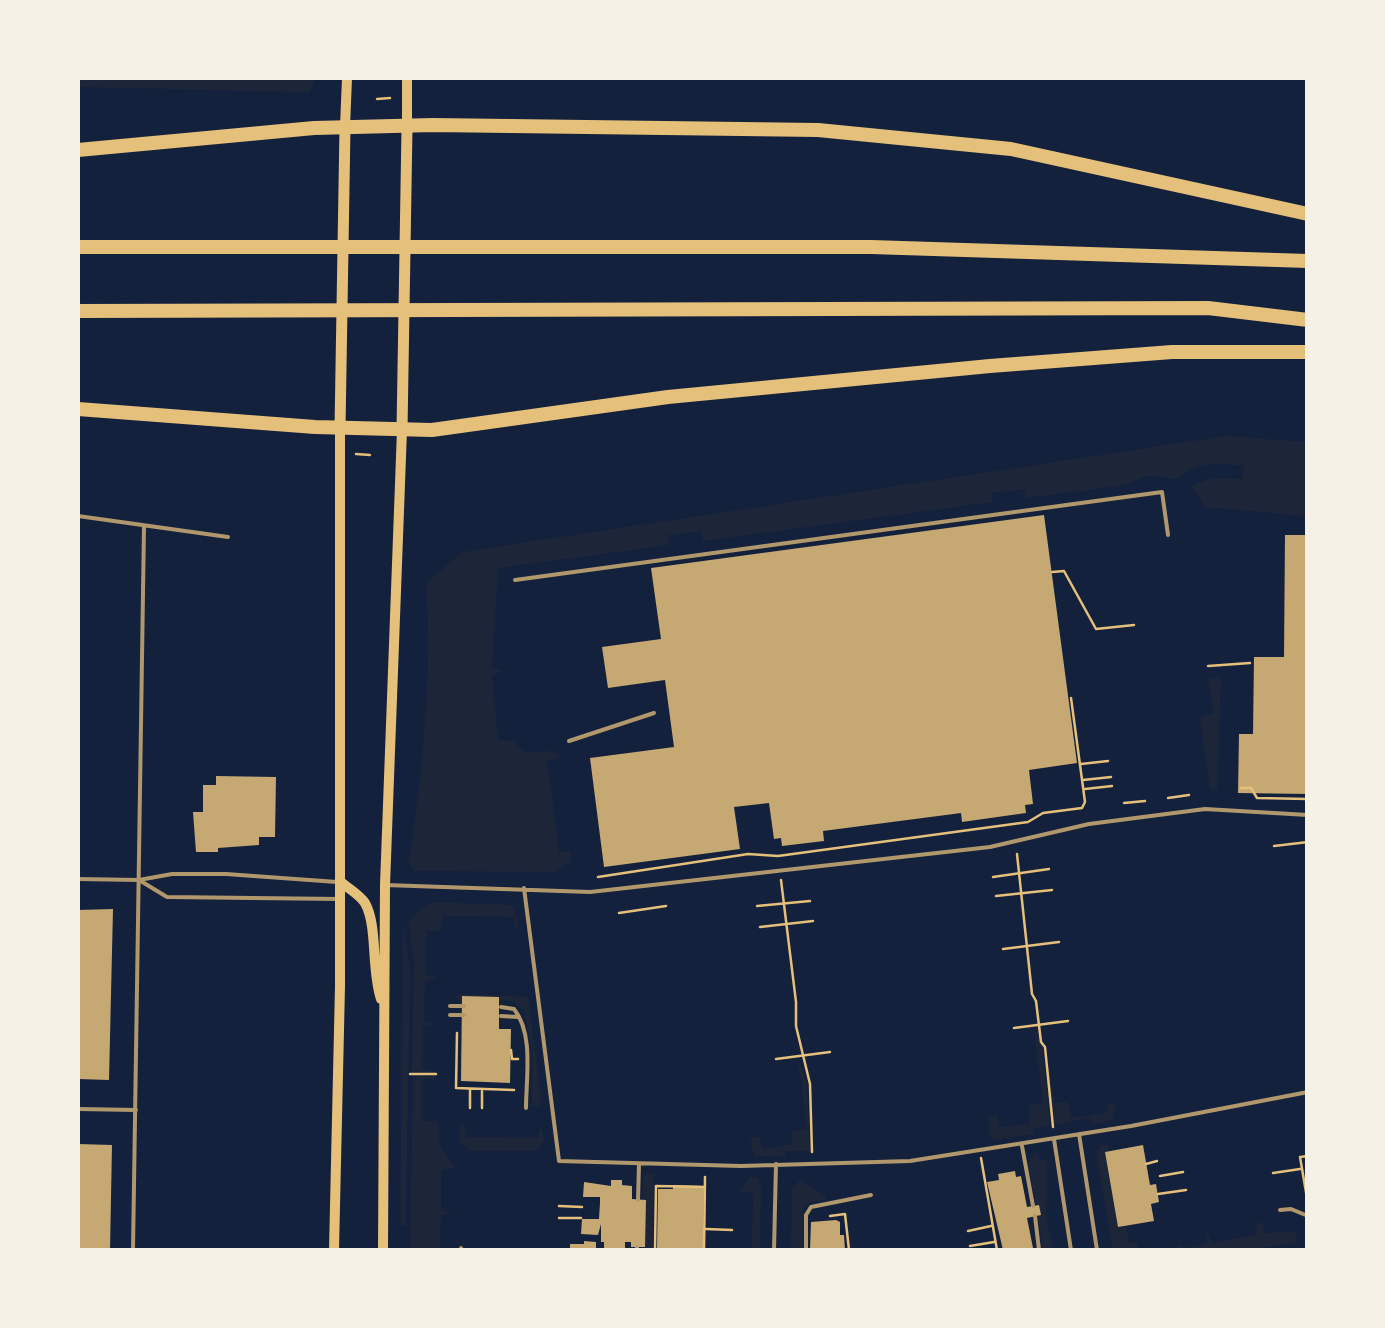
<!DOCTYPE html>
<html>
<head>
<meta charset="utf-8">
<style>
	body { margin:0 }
	#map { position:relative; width:1385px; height:1328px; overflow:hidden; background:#14213d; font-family:Helvetica,sans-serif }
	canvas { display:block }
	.frame { position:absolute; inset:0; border:80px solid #f6f1e7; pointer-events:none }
</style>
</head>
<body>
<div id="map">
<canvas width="1385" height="1328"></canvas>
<div class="frame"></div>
</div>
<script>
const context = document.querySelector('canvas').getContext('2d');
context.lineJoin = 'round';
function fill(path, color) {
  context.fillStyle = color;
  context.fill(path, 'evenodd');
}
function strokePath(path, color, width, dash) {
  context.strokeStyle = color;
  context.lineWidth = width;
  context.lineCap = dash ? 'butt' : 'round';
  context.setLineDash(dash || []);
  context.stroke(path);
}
const green = new Path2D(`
	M78 78H315L310 92 78 87Z
	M1226 436 1307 442V516L1205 507 1191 486 1212 478 1242 479 1244 466C1218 463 1197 461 1177 479L1148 476 1125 485 1026 498 1024 489 992 493V502L703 541 701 531 668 535 669 545 498 568 492 668 503 671 492 676 498 740 514 741 524 752 552 751 560 755V758L547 760 559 852H571L570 864 566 863 556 872 415 871 409 864C422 771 433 677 426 583L462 552Z
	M1221 677 1217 789H1210L1200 717 1213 713 1209 678Z
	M431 902 513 905 519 927 515 928 514 917 443 916 440 931H426L425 974 438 978 425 980 424 1021 436 1024 423 1027 422 1069 436 1073 412 1072 414 964 409 919Z
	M403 920 410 967 406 1226 400 1225Z
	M458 994 528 997 541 1100 538 1107 532 1106V1049L524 1009 511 1001 459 1000 456 997Z
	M1034 1027 1043 1048 1050 1125 1034 1128 1035 1134 993 1140 989 1136V1117L997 1115 999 1127 1030 1124 1029 1105 1043 1103Z
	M798 1058 807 1083 810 1151H786L785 1157 755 1156 750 1143 753 1137H760L762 1149 792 1144V1131L807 1129Z
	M1049 1062 1054 1103 1068 1102 1072 1118 1107 1113 1110 1100 1115 1108 1112 1120 1092 1124 1089 1118 1054 1125 1047 1073Z
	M413 1076H436L434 1079H422V1121H438L439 1145 455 1167 441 1171V1210L455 1213 441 1215 440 1250H410Z
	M460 1124H465L466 1137 538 1138 541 1125 544 1141 537 1151H471L459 1141Z
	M1101 1145H1108L1109 1151 1105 1152 1118 1227 1126 1226 1130 1243H1136L1140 1250H1113L1096 1153Z
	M1038 1152V1157L1047 1162 1046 1215 1053 1250H1043L1029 1165 1030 1158Z
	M654 1173 653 1250H642L643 1179 646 1174Z
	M750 1177 758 1178 761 1186 760 1250H752L753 1193 739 1192Z
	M801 1180 825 1196 826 1200 809 1203 804 1208 802 1250H791L792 1187Z
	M1258 1222 1263 1223 1264 1233 1296 1231 1297 1243 1240 1250H1169L1180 1245 1183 1248 1207 1244 1206 1230 1212 1243 1255 1235Z`);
const building = new Path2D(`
	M1044 515 1077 763 1029 770 1033 804 1025 805 1026 813 962 822 961 813 823 831 824 841 782 846 781 838 774 839 769 803 734 807 740 849 604 867 590 758 674 747 665 680 608 688 602 647 661 639 651 568Z
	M1285 535H1308V794L1238 793 1239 734H1253L1254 657H1284Z
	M216 776 276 777 275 837H259V845L218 848V852H196L193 812H203V785H216Z
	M113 909 109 1080 78 1079V910Z
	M462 996 499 997V1029H511L510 1083 461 1081Z
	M78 1144 112 1145 110 1250H78Z
	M1143 1145 1150 1185 1156 1184 1159 1202 1151 1204 1154 1221 1118 1227 1105 1152Z
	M1015 1171 1016 1177 1021 1176 1027 1207 1039 1205 1041 1215 1027 1218 1033 1248 1003 1250 987 1182 999 1180 998 1174Z
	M611 1180H622V1185L632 1186V1199L646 1200 645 1247H631V1242H625V1249L604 1248V1242H601V1224L598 1235 581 1234 582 1219H599L600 1203V1197H583L584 1182 611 1186Z
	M673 1185 704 1186 703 1250H657L658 1189H673Z
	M836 1220 840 1222V1235H844L845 1250H810L811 1222Z
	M584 1241 596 1242V1250H570V1244H584Z`);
const path = new Path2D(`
	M377 99 390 98
	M356 454 370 455
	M1052 572 1064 571 1096 629 1134 625
	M1208 666 1250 663
	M1081 764 1108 761
	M1083 780 1111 777
	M1241 788H1251L1257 798 1308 799
	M1085 789 1112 786
	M1168 798 1189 795
	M1124 803 1145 801
	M1274 846 1308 842
	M1017 854 1032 994 1036 1001 1041 1042 1045 1047 1053 1127
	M598 877 748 854 778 856 1028 822 1043 813 1082 808 1085 802 1071 698
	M993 877 1049 869
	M781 880 796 1002V1026L810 1084 812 1152
	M996 896 1052 890
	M757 906 810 901
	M619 913 666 906
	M760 927 813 921
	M1003 949 1059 942
	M1014 1028 1068 1021
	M457 1033 456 1088 514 1090
	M511 1050 512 1059H518
	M776 1059 830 1052
	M410 1074H436
	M470 1108V1090
	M482 1108V1091
	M981 1158 997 1250
	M1146 1164 1157 1161
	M1273 1173 1300 1169
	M1160 1176 1183 1172
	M1158 1194 1186 1190
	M1307 1198 1300 1157 1308 1156
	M559 1206 582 1207
	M830 1216 845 1214 849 1250
	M559 1218H581
	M706 1229 732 1230
	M968 1231 991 1226
	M970 1246 994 1242
	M655 1250 656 1186 705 1187
	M704 1250 705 1177`);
const service = new Path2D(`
	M78 516 228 537
	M515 580 1162 492 1168 535
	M569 741 654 713
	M78 879 139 880 172 874H226L337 882
	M139 880 167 897 339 899
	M385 885 590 892 990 847 1089 824 1205 809 1308 815
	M524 888 559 1161 741 1166 910 1161 1131 1126 1308 1092
	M450 1006H464
	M501 1007 514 1009C534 1034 526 1078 526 1108
	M450 1015H464
	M501 1016 518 1017
	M78 1109 136 1110
	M1079 1134 1097 1250
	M1054 1139 1071 1250
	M1022 1146 1033 1206
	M638 1200 639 1164
	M1280 1210 1291 1209 1308 1216
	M1035 1216 1039 1250
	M637 1247V1250
	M133 1250 144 527
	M461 1250V1248
	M774 1250 776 1164
	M806 1250V1215L811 1207 871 1195`);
const secondary = new Path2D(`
	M407 78V128
	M345 127 347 78
	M341 882C349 889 360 895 365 903 378 926 371 970 381 999
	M334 1250 340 986V428
	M383 1250 385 885 402 430`);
const primary = new Path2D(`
	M340 428 345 127
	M402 430 407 128`);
const motorway = new Path2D(`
	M78 150 314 128 433 125 818 130 1011 149 1308 214
	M78 247H871L1308 261
	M78 311 1208 308 1308 320
	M78 409 315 427 432 430 668 397 990 366 1172 352H1308`);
fill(green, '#1d2539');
fill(building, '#c6a872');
strokePath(path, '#e5c07b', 2.5);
strokePath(service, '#b1986c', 4);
strokePath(secondary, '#e5c07b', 10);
strokePath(primary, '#e5c07b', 11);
strokePath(motorway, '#e5c07b', 14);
</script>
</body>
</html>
